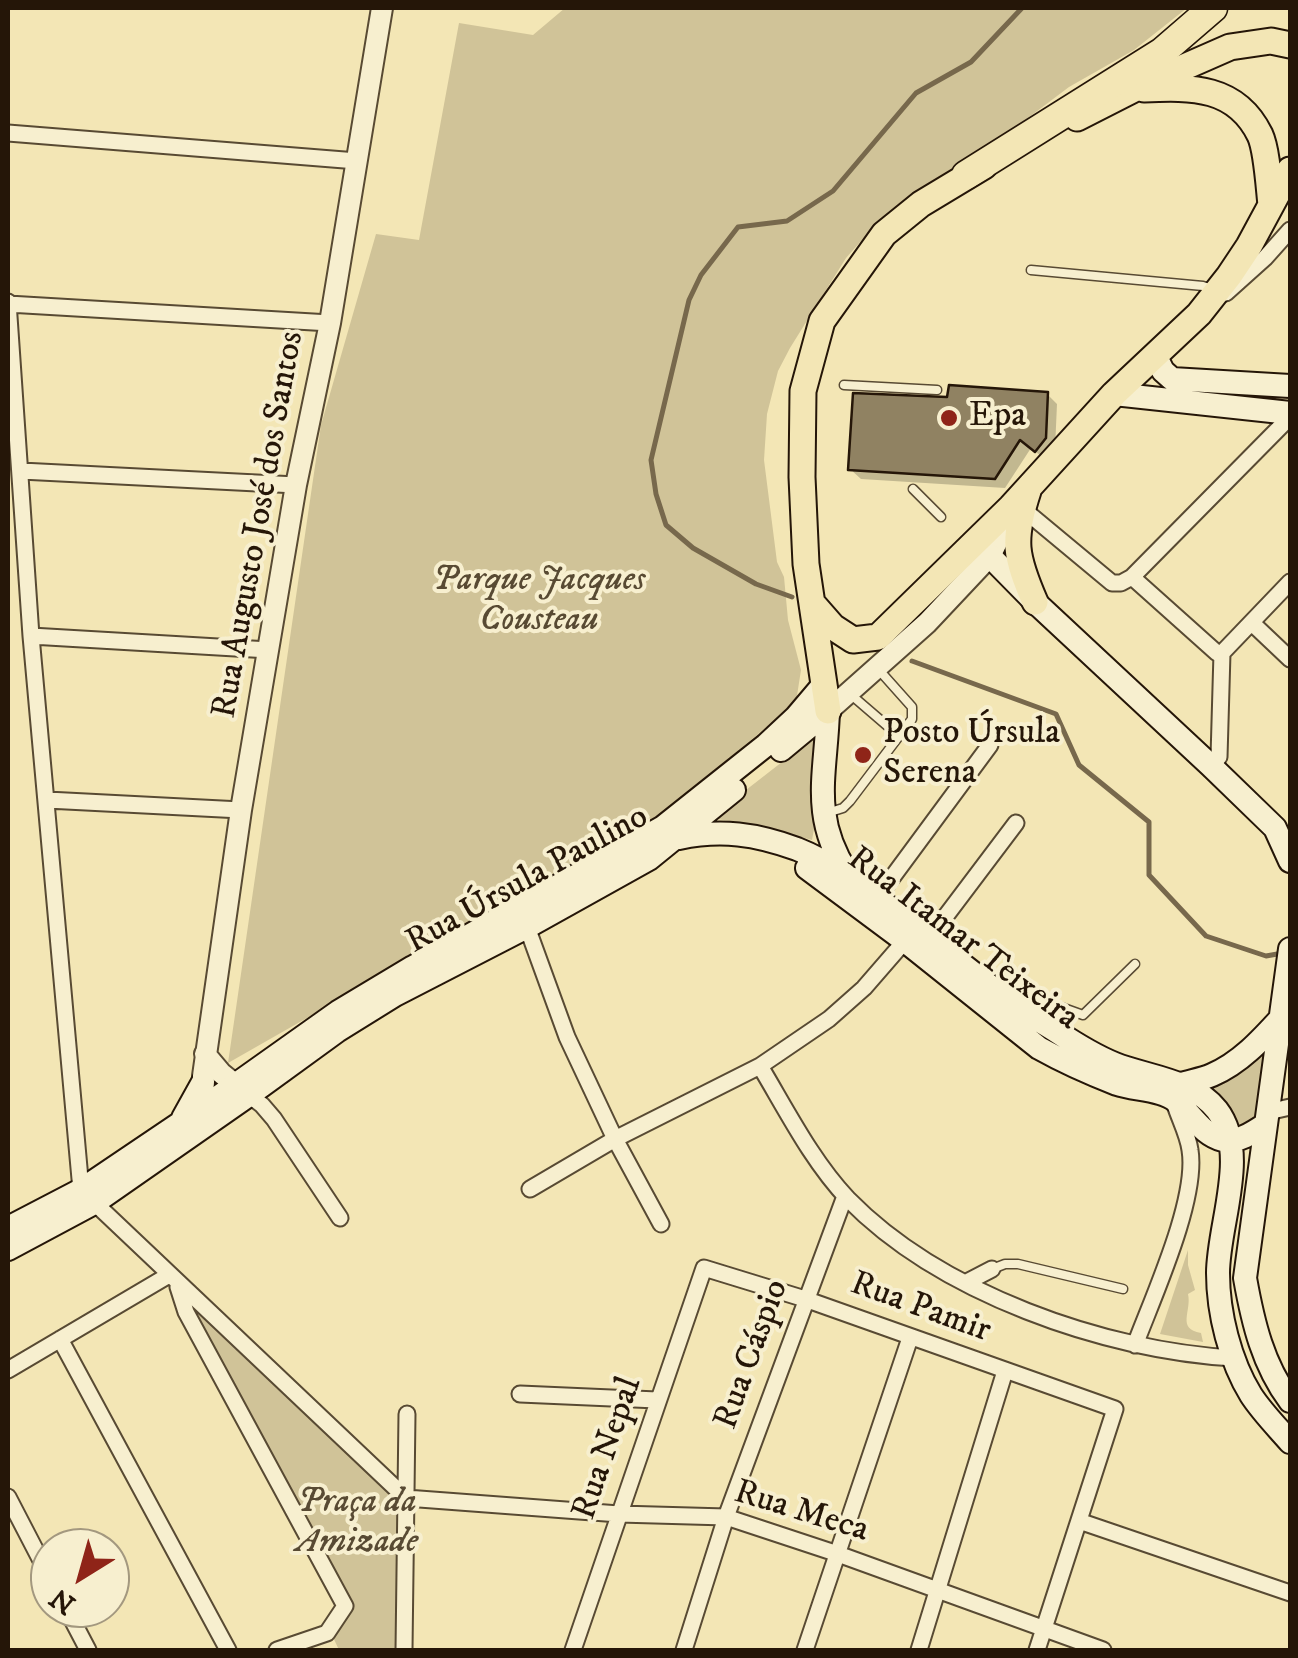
<!DOCTYPE html>
<html>
<head>
<meta charset="utf-8">
<style>
	body { margin:0 }
	#map { position:relative; width:1298px; height:1658px; overflow:hidden; background:#f3e6b5; font-family:"IM FELL DW Pica",serif }
	canvas { display:block }
	.frame { position:absolute; inset:0; border:10px solid #251608; pointer-events:none }
	.north { position:absolute; left:30px; top:1528px; width:100px; height:100px; box-sizing:border-box; background:#f7efcf; border:2px solid #a3987f; border-radius:50%; rotate:217deg; font-size:28px; font-weight:700; line-height:40px; text-align:center; color:#251608 }
	.north::after { content:''; display:block; margin:auto; width:35px; height:45px; background:#8f2418; clip-path:polygon(50% 0,100% 100%,50% 72%,0 100%) }
</style>
</head>
<body>
<div id="map">
<canvas width="1298" height="1658"></canvas>
<div class="frame"></div>
<div class="north">N</div>
</div>
<script>
const context = document.querySelector('canvas').getContext('2d');
context.lineJoin = 'round';
function fill(path, color) {
  context.fillStyle = color;
  context.fill(path, 'evenodd');
}
function strokePath(path, color, width, dash) {
  context.strokeStyle = color;
  context.lineWidth = width;
  context.lineCap = dash ? 'butt' : 'round';
  context.setLineDash(dash || []);
  context.stroke(path);
}
function label(font, color, halo, rows, align = 'center') {
  context.font = font + ' "IM FELL DW Pica",serif';
  context.lineWidth = 8;
  context.setLineDash([]);
  context.textBaseline = 'middle';
  context.strokeStyle = halo;
  context.fillStyle = color;
  for (const [text, x, y, turn = 0] of rows) {
    context.save();
    context.translate(x, y);
    context.rotate((+turn || 0) * Math.PI / 180);
    context.textAlign = isNaN(turn) ? turn : align;
    if (halo) context.strokeText(text, 0, 0);
    context.fillText(text, 0, 0);
    context.restore();
  }
}
const green = new Path2D(`
	M565 8H1187L1134 50 1069 87 1004 136 908 200 869 232 846 258 790 348 778 371 767 414 764 460 777 562 784 577 788 620 801 670 796 702 661 816 228 1063 321 425 376 234 419 240 459 23 533 35Z
	M816 730 814 829 812 840 762 826 710 818 782 762Z
	M1266 1047 1256 1122 1235 1129 1201 1083Z
	M1188 1250V1265L1195 1290 1188 1294C1192 1311 1176 1329 1201 1333L1203 1342 1160 1334Z
	M182 1292 403 1506 401 1650H339L332 1635 350 1606Z`);
const shadow = new Path2D(`
	M1047 394 1057 404 1055 449 1046 460 1031 448 1005 488 861 479 850 469 949 400Z`);
const stream = new Path2D(`
	M792 597 756 584 693 548 666 525 656 494 651 460 689 300 701 275 738 227 787 221 833 191 916 93 971 62 1022 8
	M912 661 1056 714 1079 765 1149 822V875L1206 936 1266 956 1283 953`);
const building = new Path2D(`
	M949 385 1048 392 1046 438 1035 452 1020 440 995 479 848 470 853 393 947 397Z`);
const service = new Path2D(`
	M1031 270 1203 286 1213 289
	M844 385 937 390
	M913 489 941 517
	M849 693 899 736
	M827 813 843 808 850 801 912 719V707L879 670
	M1035 1014 1058 1006 1083 1015 1135 964
	M992 1269 1005 1264H1018L1123 1289`);
const minor = new Path2D(`
	M8 133 357 161
	M1226 293 1265 258 1290 230
	M8 302 31 636 81 1190 406 1498 619 1514 726 1517 838 1554 1103 1650
	M8 304 330 323
	M21 471 296 485
	M1023 509 1112 583H1121L1132 577 1290 417
	M1132 577 1217 653H1222
	M1252 623 1290 659
	M31 636 269 650
	M1222 653 1290 582
	M1211 766 1219 757 1222 653
	M47 800 241 810
	M877 898 990 745
	M527 927 567 1037 615 1139 661 1224
	M930 937 1016 823
	M760 1066C787 1111 812 1161 848 1199 940 1293 1104 1351 1234 1358
	M249 1095 262 1105 274 1119 340 1218
	M1268 1112 1290 1107
	M530 1189 615 1139 760 1066 829 1019 864 988 910 935
	M967 1282 992 1269
	M178 1287 186 1312 345 1606 327 1633 277 1650
	M60 1339 228 1650
	M1135 1345C1153 1297 1198 1199 1190 1150 1188 1135 1180 1120 1175 1105
	M8 1370 169 1275
	M520 1394 657 1400
	M8 1497 50 1578
	M1079 1521 1290 1593
	M66 1608 88 1650
	M404 1650 407 1414
	M573 1650 704 1268 805 1299 1115 1409 1037 1650
	M684 1650 726 1517 845 1196
	M805 1650 910 1338
	M919 1650 1005 1371`);
const tertiary = new Path2D(`
	M828 711 927 623 990 556 1012 512
	M205 1054 221 1073 247 1094
	M204 1095 203 1076 241 810 296 485 330 323 382 8`);
const secondary = new Path2D(`
	M1155 355 1163 371 1172 379 1290 386
	M1114 394 1290 413
	M975 541 1035 602 1211 766 1275 828 1290 861
	M828 711C826 775 810 815 847 873
	M781 750 828 711
	M679 838C721 829 756 834 797 849 830 862 859 884 886 905 943 947 995 995 1056 1031 1074 1043 1095 1056 1115 1064 1148 1077 1194 1080 1217 1110 1250 1153 1218 1224 1218 1273 1218 1313 1230 1361 1251 1395 1262 1412 1277 1427 1290 1442
	M807 868 905 941 1039 1048C1064 1062 1091 1074 1117 1084 1134 1090 1162 1089 1176 1101 1192 1114 1202 1135 1223 1140 1238 1143 1254 1132 1266 1124
	M1290 949 1245 1278C1253 1323 1263 1365 1290 1401
	M1181 1084C1191 1081 1203 1079 1212 1075 1240 1063 1261 1040 1281 1018
	M183 1118 203 1082
	M8 1228 81 1190 207 1105 338 1012 413 967 663 827 766 745 796 717 824 684
	M8 1249 94 1203 249 1095 337 1031 395 995 527 927 649 859 734 790`);
const primary = new Path2D(`
	M1144 89C1192 87 1236 86 1260 135 1267 150 1269 187 1271 205
	M1077 118 1132 90 1230 47 1271 41 1290 45
	M1028 491C1012 540 1015 556 1035 602
	M812 603 833 627 853 640 878 637 1011 507 1114 394 1199 314 1229 276 1249 246 1290 170
	M828 711 806 564 802 477 803 391 822 321 884 234 921 204 984 166`);
const motorway = new Path2D(`
	M966 175 1162 52 1213 8`);
const markers = [
	[949,418,10,"#8f2418"],
	[863,755,10,"#8f2418"]
];
const poiNames = [
	["Epa",969,418],
	["Posto Úrsula",883,735],
	["Serena",883,775]
];
const streetNames = [
	["Rua Augusto José dos Santos",260,525,-80],
	["Rua Úrsula Paulino",528,881,-29],
	["Rua Itamar Teixeira",962,940,37],
	["Rua Pamir",920,1309,20],
	["Rua Cáspio",753,1355,-70],
	["Rua Nepal",609,1449,-71],
	["Rua Meca",801,1513,17]
];
const parkNames = [
	["Parque Jacques",539,582],
	["Cousteau",539,622],
	["Praça da",357,1504],
	["Amizade",357,1544]
];
fill(green, '#d0c398');
fill(shadow, '#0003');
strokePath(stream, '#77684c', 5);
fill(building, '#908262');
strokePath(building, '#251608', 2.5);
strokePath(service, '#584a33', 11);
strokePath(minor, '#584a33', 19);
strokePath(tertiary, '#584a33', 24);
strokePath(secondary, '#251608', 26);
strokePath(primary, '#251608', 29);
strokePath(motorway, '#251608', 31);
strokePath(service, '#f7efcf', 8);
strokePath(minor, '#f7efcf', 15);
strokePath(tertiary, '#f7efcf', 20);
strokePath(secondary, '#f7efcf', 22);
strokePath(primary, '#f3e6b5', 25);
strokePath(motorway, '#f3e6b5', 28);
for (const [x, y, r, color] of markers) {
  const dot = new Path2D();
  dot.arc(x, y, r, 0, 2 * Math.PI);
  context.fillStyle = color;
  context.fill(dot);
  strokePath(dot, '#f7efcf', 4);
}
label('35px', '#251608', '#f7efcf', poiNames, 'left');
label('35px', '#251608', '#f7efcf', streetNames);
label('italic 35px', '#584a33', '#f7efcf', parkNames);
</script>
</body>
</html>
